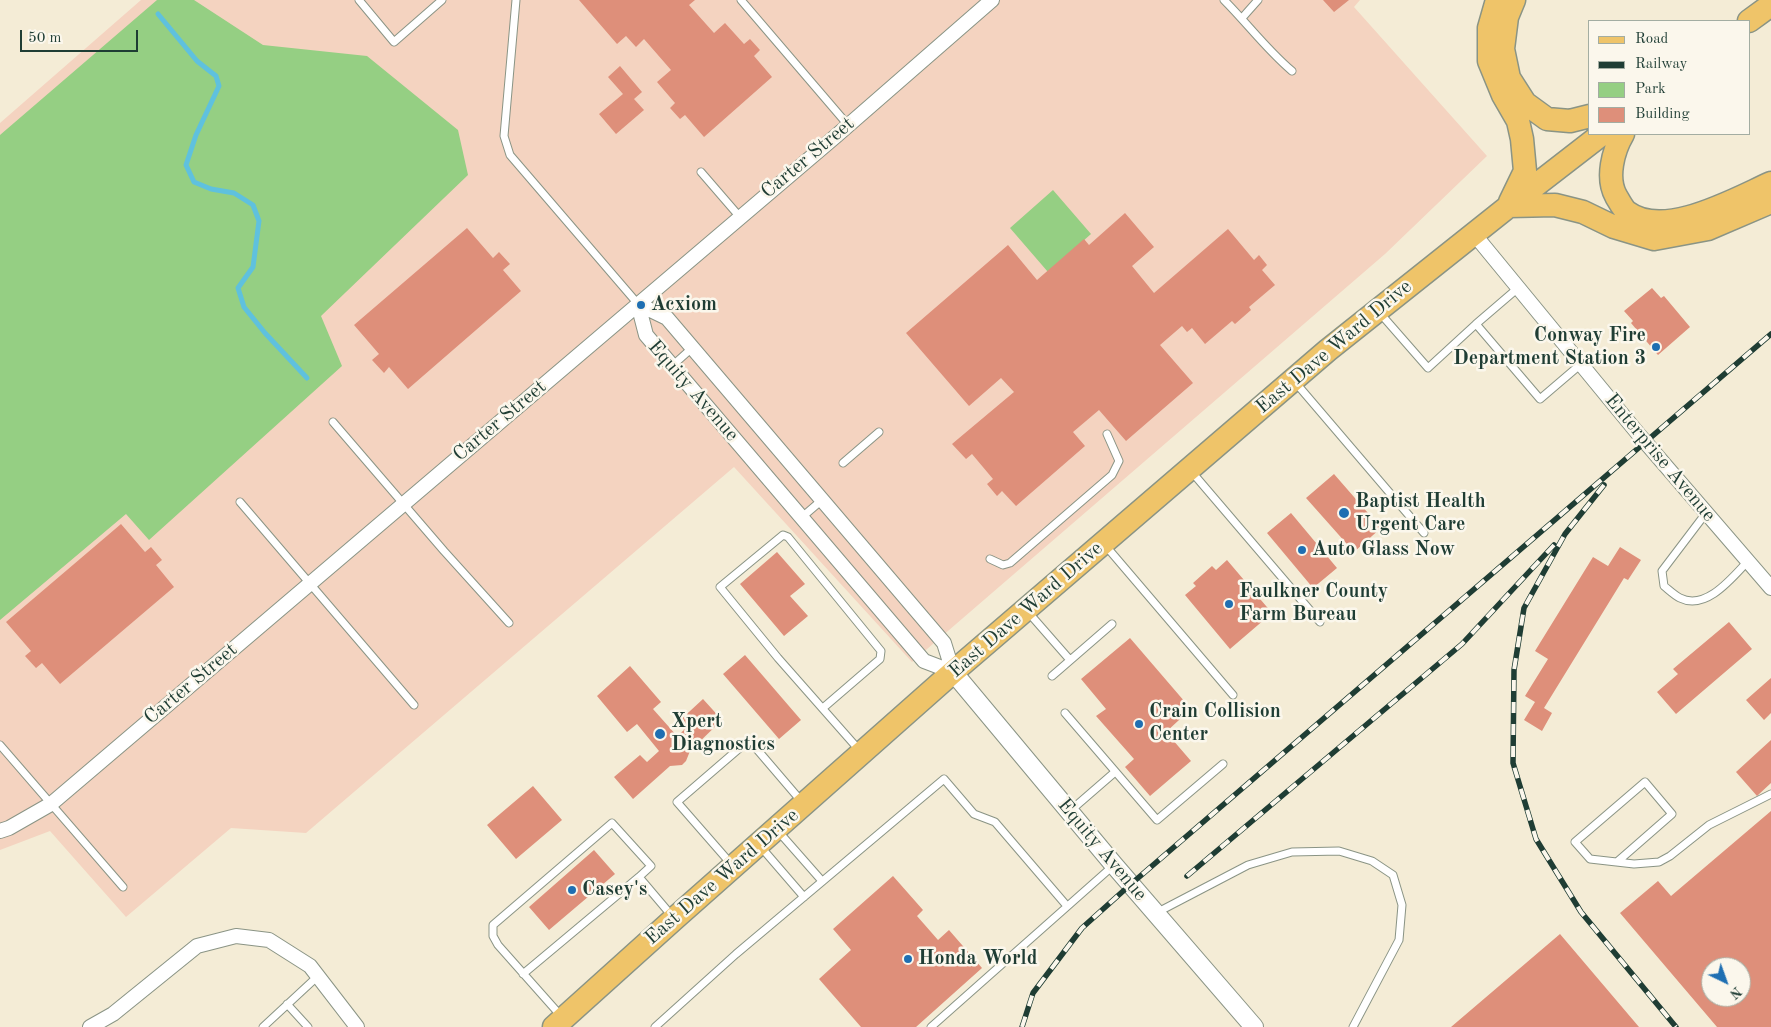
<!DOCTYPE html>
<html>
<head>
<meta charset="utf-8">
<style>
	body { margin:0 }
	#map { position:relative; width:1771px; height:1027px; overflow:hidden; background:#f4ecd6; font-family:"Old Standard TT",serif }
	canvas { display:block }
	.legend { position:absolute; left:1588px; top:20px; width:162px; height:115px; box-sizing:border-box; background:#fbf7ec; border:1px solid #a3ada2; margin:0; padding:6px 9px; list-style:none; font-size:15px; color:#1f3d34 }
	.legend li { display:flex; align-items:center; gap:10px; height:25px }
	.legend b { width:25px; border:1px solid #a3ada2 }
	.north { position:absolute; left:1701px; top:957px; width:50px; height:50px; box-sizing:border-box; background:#fbf7ec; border:1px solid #a3ada2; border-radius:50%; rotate:138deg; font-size:14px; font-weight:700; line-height:20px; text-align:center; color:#1f3d34 }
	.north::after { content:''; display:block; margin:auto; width:18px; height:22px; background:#1f6fb2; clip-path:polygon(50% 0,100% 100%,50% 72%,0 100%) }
	.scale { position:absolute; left:20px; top:30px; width:118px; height:22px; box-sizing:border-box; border:2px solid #1f3d34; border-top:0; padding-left:6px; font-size:15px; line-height:18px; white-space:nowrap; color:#1f3d34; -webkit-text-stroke:4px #fbf7ec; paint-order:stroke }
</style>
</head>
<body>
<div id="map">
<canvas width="1771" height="1027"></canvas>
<ul class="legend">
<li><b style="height:6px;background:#efc469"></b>Road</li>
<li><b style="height:6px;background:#1f3d34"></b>Railway</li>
<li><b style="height:14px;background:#95cf83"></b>Park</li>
<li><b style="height:14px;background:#de8f7a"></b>Building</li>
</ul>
<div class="north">N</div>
<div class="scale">50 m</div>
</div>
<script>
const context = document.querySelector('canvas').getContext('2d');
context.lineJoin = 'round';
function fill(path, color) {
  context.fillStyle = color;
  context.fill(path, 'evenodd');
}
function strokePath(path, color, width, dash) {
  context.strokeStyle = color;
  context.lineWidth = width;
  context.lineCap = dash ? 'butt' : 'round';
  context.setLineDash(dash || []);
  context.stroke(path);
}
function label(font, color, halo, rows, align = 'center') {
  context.font = font + ' "Old Standard TT",serif';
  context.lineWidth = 5;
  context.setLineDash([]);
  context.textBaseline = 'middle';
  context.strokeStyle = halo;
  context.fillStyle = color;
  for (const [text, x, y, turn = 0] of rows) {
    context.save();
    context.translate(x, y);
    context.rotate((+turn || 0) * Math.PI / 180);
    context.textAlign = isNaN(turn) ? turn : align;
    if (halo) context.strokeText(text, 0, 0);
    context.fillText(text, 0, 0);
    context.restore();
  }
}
const built = new Path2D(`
	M141 0H1360L1354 7 1487 156 1385 254 912 662 734 467 306 833 231 828 126 917 50 831 0 850V123Z`);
const green = new Path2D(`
	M157 0H194L263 45 367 56 458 130 468 175 321 316 342 366 149 540 126 514 0 620V135Z
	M1053 190 1091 234 1048 272 1010 228Z`);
const stream = new Path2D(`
	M158 14 197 61 216 76 219 86 196 135 186 165 194 182 211 189 234 193 253 205 259 221 253 267 238 288 244 307 265 333 307 378`);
const building = new Path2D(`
	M579 0H695L689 5 714 33 725 23 744 44 750 39 760 50 754 56 772 77 704 137 685 115 680 119 670 108 675 103 657 82 671 70 644 39 636 47 626 36 617 44Z
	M1323 0H1349L1334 12Z
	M620 66 642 92 634 99 644 110 616 134 599 114 623 94 608 77Z
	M1125 213 1154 247 1132 266 1154 293 1228 229 1254 260 1259 255 1267 265 1262 270 1275 285 1249 307 1251 310 1235 324 1232 321 1205 344 1192 328 1187 332 1182 326 1160 345 1193 383 1126 441 1099 410 1073 432 1085 446 1016 506 1002 491 997 496 987 484 993 479 972 454 966 459 952 444 1014 392 1001 378 969 406 906 333 1008 245 1037 280 1084 239 1089 245Z
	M467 228 493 258 499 252 510 264 503 270 521 291 408 389 389 367 384 373 372 360 379 354 354 325Z
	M1652 288 1661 298 1664 296 1690 327 1658 355 1631 323 1633 321 1624 311Z
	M1334 474 1381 528 1354 552 1306 498Z
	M1291 513 1337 568 1313 588 1267 533Z
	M121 524 145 552 151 547 162 560 156 565 174 587 60 684 42 663 36 668 25 656 31 651 6 622Z
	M1620 547 1641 560 1628 580 1624 578 1544 708 1552 713 1542 731 1524 720 1535 702 1525 696 1548 659 1535 651 1593 557 1608 566Z
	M777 552 805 584 790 596 808 616 784 636 740 584Z
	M1227 560 1272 613 1230 649 1185 595 1196 586 1193 583 1212 566 1216 570Z
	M1729 622 1752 649 1676 714 1657 692 1678 674 1673 669Z
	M1130 638 1191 709 1166 732 1191 761 1150 796 1125 767 1134 759 1096 716 1106 709 1081 679Z
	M745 655 801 720 779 739 723 674Z
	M630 666 661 702 653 709 677 736 684 730 677 723 703 699 722 720 690 751 686 761 682 765 670 766 633 799 614 777 640 755 647 762 659 751 637 724 627 732 597 696Z
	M1771 678V713L1764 720 1746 700Z
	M1771 740V783L1757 796 1736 772Z
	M533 786 562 820 516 859 487 825Z
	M1771 811V1027H1717L1620 913 1658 881 1671 896ZM1711 967H1741V997H1711Z
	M594 850 615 874 549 930 529 907Z
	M893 876 923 910 917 916 938 940 949 930 982 968 916 1027H861L819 979 851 950 833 929Z
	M1560 934 1639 1027H1451Z`);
const service = new Path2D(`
	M359 0 394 42 442 0
	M516 0 504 136 510 155 638 304
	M741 0 848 125
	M1224 0C1247 23 1267 50 1292 71
	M1242 18 1258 0
	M701 172 739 216
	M1518 288 1476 324 1540 399 1581 364
	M1379 312 1428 368 1476 324
	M672 366 692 348
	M1295 382 1424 533
	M333 422 444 551 509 623
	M843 463 879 432
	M1191 471 1320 622
	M240 502 414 705
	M1706 513 1662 571 1664 586C1669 590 1674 595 1680 598 1706 611 1732 578 1748 561
	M801 518 822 500
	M1105 545 1233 695
	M990 559 1003 565 1010 563 1112 475 1119 461 1107 434
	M1028 612 1070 660
	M1052 676 1112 624
	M823 708 880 659 881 651 788 537 783 535 720 587 778 658 860 751
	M1065 713 1157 820 1223 764
	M0 745 123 887
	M1070 811 1115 772
	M778 831 822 881
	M760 846 804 897
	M1617 862 1672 814 1645 782 1575 842 1590 859 1634 864 1659 862 1670 856 1709 825 1771 794
	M732 865 677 802 749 740 802 802
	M1156 913 1248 865 1292 852 1339 851 1372 861 1393 875 1402 905 1399 940 1353 1027
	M523 974 639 877
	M287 1004 308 1027
	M561 1016 498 945 493 936V925L612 823 651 866 639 877 672 916
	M263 1027 318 976
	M655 1027 736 954 944 779 974 814 995 822 1067 906
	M931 1027 1114 865`);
const minor = new Path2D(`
	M1474 234 1640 436 1771 588
	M638 304 646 335 924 661 953 672
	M638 304 667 318 944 643 953 672
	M0 831 9 828 51 804 836 136 992 0
	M90 1027 113 1014 197 946 236 936 269 940 310 966 357 1027`);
const tertiary = new Path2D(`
	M953 672 1114 865 1254 1027`);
const primary = new Path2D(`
	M1497 0 1489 28V61L1503 95 1518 121 1522 139 1525 171 1510 202
	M1514 0 1507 17 1503 49 1509 78 1525 103 1547 119 1570 121 1590 116
	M1749 21 1771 5
	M1623 134C1613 151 1606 178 1616 196 1619 201 1623 209 1627 212 1664 240 1735 199 1771 183
	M1509 206 1555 205 1583 212 1614 227 1654 239 1708 229 1771 202
	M554 1027 674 919 953 672 1328 350 1509 206 1602 134`);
const rail = new Path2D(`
	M1604 485 1565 534 1524 608 1514 670 1513 763 1536 839 1581 912 1676 1027
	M1187 876 1462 644 1554 545
	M1022 1027 1033 993 1082 928 1131 884 1771 334`);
const markers = [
	[641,305,5,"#1f6fb2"],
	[1656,347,5,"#1f6fb2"],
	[1344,513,6,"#1f6fb2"],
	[1302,550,5,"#1f6fb2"],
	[1229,604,5,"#1f6fb2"],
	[1139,724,5,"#1f6fb2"],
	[660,734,6,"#1f6fb2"],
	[572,890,5,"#1f6fb2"],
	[908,959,5,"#1f6fb2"]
];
const streetNames = [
	["Carter Street",808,158,-40],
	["East Dave Ward Drive",1334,347,-40],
	["Equity Avenue",693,391,49],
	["Carter Street",500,421,-40],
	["Enterprise Avenue",1660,458,50],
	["East Dave Ward Drive",1026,610,-41],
	["Carter Street",191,684,-40],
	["Equity Avenue",1102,850,50],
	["East Dave Ward Drive",722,877,-41]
];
const poiNames = [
	["Acxiom",651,305],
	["Conway Fire",1646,336,"right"],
	["Department Station 3",1646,359,"right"],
	["Baptist Health",1355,502],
	["Urgent Care",1355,525],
	["Auto Glass Now",1312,550],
	["Faulkner County",1239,592],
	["Farm Bureau",1239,615],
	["Crain Collision",1149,712],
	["Center",1149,735],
	["Xpert",671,722],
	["Diagnostics",671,745],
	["Casey's",582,890],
	["Honda World",918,959]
];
fill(built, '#f4d3c0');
fill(green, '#95cf83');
strokePath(stream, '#5fc1de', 5);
fill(building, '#de8f7a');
strokePath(service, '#8a9485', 9);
strokePath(minor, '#8a9485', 16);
strokePath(tertiary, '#8a9485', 20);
strokePath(primary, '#8a9485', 25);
strokePath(service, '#fff', 7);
strokePath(minor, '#fff', 14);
strokePath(tertiary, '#fff', 18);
strokePath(primary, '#efc469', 22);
strokePath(rail, '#1f3d34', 5.5);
strokePath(rail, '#fbf7ec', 4, [11]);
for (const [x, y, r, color] of markers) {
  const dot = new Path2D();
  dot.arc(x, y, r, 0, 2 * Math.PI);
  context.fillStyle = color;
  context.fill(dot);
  strokePath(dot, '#fbf7ec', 2);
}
label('20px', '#1f3d34', '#fbf7ec', streetNames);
label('bold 20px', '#1f3d34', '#fbf7ec', poiNames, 'left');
</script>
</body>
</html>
